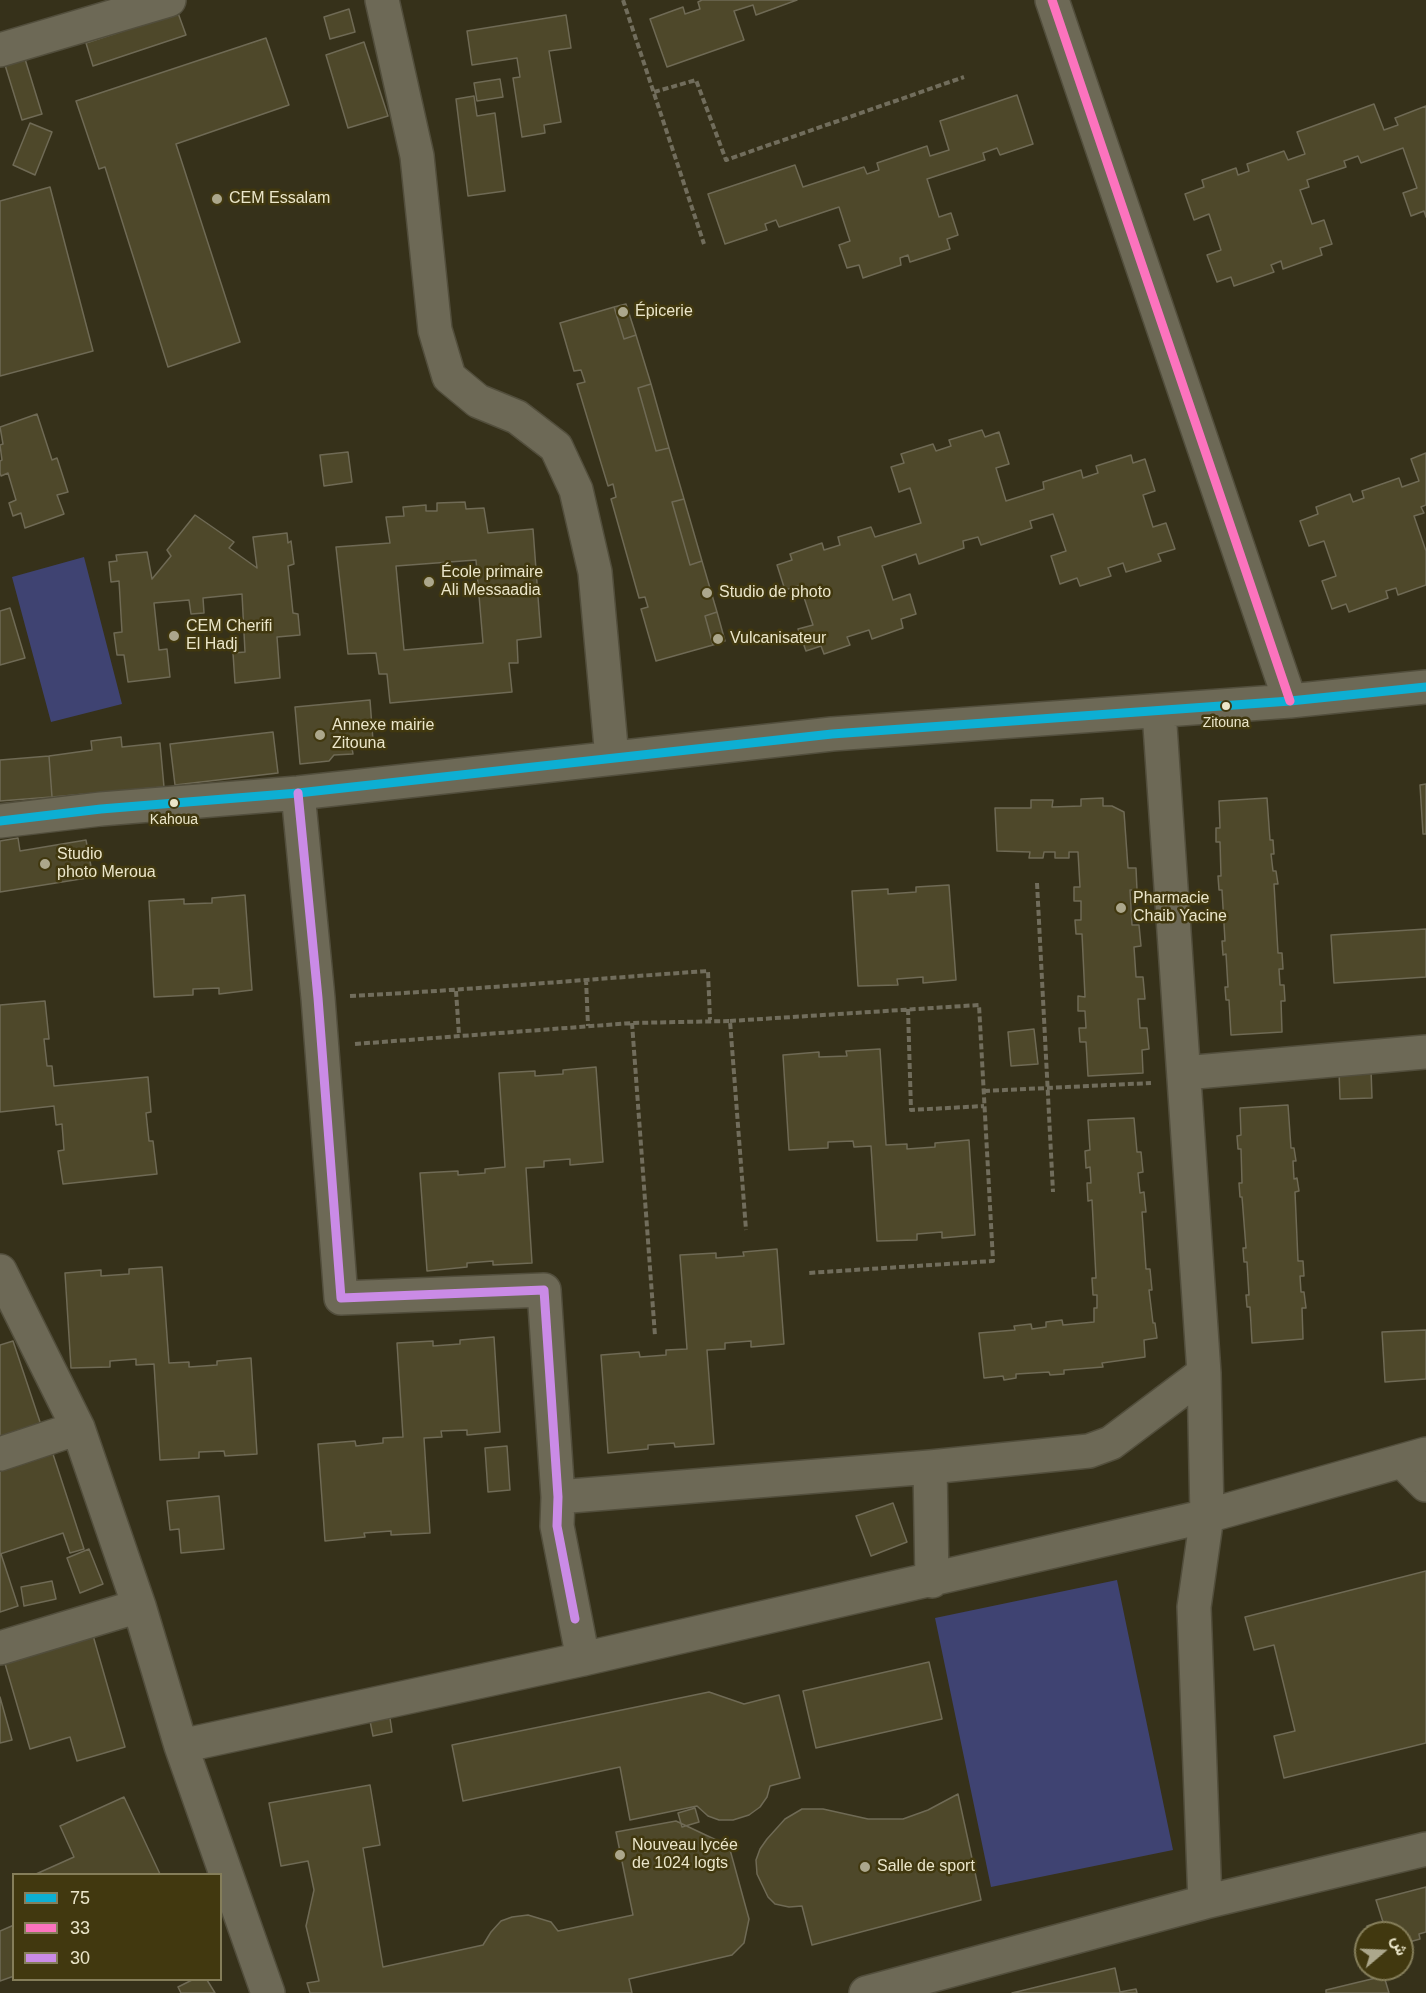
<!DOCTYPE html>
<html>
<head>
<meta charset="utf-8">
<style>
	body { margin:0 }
	#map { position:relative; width:1426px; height:1993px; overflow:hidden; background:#36311a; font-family:Helvetica,Vazirmatn,sans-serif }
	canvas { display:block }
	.legend { position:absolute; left:12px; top:1873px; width:210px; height:108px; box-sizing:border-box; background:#41380f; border:2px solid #857e5a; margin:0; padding:8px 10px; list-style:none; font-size:18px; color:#ebe6ca }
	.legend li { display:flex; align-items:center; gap:12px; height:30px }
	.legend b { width:30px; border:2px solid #857e5a }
	.north { position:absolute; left:1354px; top:1921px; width:60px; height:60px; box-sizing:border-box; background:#41380f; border:2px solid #857e5a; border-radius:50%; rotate:71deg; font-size:16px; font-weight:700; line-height:24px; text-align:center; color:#ebe6ca }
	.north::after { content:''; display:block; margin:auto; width:21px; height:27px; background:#aca78c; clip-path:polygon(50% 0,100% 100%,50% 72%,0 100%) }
</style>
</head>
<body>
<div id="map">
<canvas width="1426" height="1993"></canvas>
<ul class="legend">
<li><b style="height:8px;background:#0dafd3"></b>75</li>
<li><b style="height:8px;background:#fc73be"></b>33</li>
<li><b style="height:8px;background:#ca8be6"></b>30</li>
</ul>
<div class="north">ش</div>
</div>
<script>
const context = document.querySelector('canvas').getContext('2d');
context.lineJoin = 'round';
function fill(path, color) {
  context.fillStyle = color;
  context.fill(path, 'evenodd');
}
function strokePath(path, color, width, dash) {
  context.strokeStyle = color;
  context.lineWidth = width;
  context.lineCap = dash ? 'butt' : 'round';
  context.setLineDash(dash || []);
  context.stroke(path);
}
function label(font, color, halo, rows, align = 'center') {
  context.font = font + ' Helvetica,sans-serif';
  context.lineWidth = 5;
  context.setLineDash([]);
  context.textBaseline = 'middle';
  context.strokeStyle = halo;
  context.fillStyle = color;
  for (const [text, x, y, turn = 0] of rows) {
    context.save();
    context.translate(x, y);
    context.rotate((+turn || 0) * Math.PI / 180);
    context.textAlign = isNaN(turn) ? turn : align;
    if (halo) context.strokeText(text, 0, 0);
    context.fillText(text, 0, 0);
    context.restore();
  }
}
const green = new Path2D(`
	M84 557 122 704 51 722 12 577Z
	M1117 1580 1173 1850 991 1887 935 1618Z`);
const building = new Path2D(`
	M702 0H797L756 15 753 5 734 11 744 40 667 67 650 19 683 7 685 14 700 9 698 2Z
	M349 9 355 32 330 39 324 17Z
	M178 13 186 35 93 66 86 43Z
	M566 15 571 48 549 51 561 122 544 125 545 133 522 137 513 78 520 77 517 58 472 65 467 31Z
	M266 38 289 105 176 144 240 342 168 367 105 167 99 169 76 101Z
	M364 42 388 116 348 128 326 55Z
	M25 59 42 114 22 120 5 65Z
	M500 79 503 97 477 101 474 83Z
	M1017 95 1033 144 1000 155 997 148 983 153 985 160 927 179 939 217 951 213 958 235 947 239 950 249 910 262 908 255 900 258 901 265 863 278 859 265 847 268 839 245 850 241 839 207 779 227 776 220 765 224 767 230 725 244 708 194 795 165 803 187 864 167 867 174 879 170 877 163 927 146 930 156 949 150 940 121Z
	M474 96 477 116 495 113 505 191 468 196 456 99Z
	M1374 104 1384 130 1398 125 1395 118 1426 106V217L1424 211 1411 216 1403 193 1417 188 1403 148 1361 163 1358 156 1344 161 1346 167 1307 180 1309 187 1300 190 1312 224 1324 220 1332 244 1320 248 1322 255 1283 269 1281 261 1271 265 1274 272 1234 286 1231 277 1217 282 1207 255 1221 250 1209 214 1194 220 1185 194 1204 187 1202 180 1236 168 1238 175 1249 171 1247 164 1284 151 1288 160 1305 154 1297 132Z
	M30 123 52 132 35 175 13 165Z
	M50 187 93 351 0 376V201Z
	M626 304 636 335 624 339 614 307Z
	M614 307 624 339 636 335 651 384 638 388 656 451 669 448 684 499 672 502 690 565 702 561 717 612 705 616 713 645 656 661 641 609 648 607 645 597 639 598 611 499 616 497 613 484 608 486 577 384 585 382 581 370 574 371 560 323Z
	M651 384 669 448 656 451 638 388Z
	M37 414 52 460 57 458 68 492 57 495 64 514 25 528 21 513 13 516 9 503 16 500 8 473 1 476 0 473V461L2 460 0 445 3 444 0 427Z
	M982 430 985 437 999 432 1009 464 996 468 1006 501 1044 489 1043 482 1081 470 1083 478 1098 473 1096 466 1131 455 1133 463 1145 459 1155 491 1143 495 1153 527 1166 523 1175 549 1158 554 1161 561 1126 572 1123 563 1108 568 1111 576 1080 586 1077 578 1060 584 1051 556 1066 551 1053 514 1030 521 1032 528 981 545 978 537 963 541 964 548 919 564 916 554 882 566 893 600 910 594 916 614 901 619 903 628 872 639 869 630 847 637 850 645 824 654 821 646 806 651 798 629 813 625 800 585 785 590 777 565 792 560 790 554 822 543 824 550 840 545 838 537 871 527 875 537 921 523 910 488 899 492 891 467 904 463 901 454 933 444 936 451 951 446 949 440Z
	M348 452 352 482 324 486 320 455Z
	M1426 453V505L1421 507 1424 513 1414 516 1426 551V585L1398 595 1396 588 1386 591 1388 598 1349 612 1346 604 1332 609 1322 581 1336 576 1324 541 1309 546 1300 521 1318 514 1316 507 1350 494 1353 502 1364 498 1362 491 1399 478 1402 487 1419 481 1411 459Z
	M684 499 702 561 690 565 672 502Z
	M465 502 466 509 484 508 488 533 533 529 541 637 517 640 518 663H509L512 692 390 703 387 674H379L376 653 348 654 336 547 390 543 386 517 404 516 403 507 426 505V511H437V503ZM476 560 483 643 404 650 396 566Z
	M195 515 234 542 229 548 257 568 253 537 287 533 288 543 291 541 294 564 288 566 293 613 298 614 300 635 277 637 280 678 235 683 233 653 245 652 242 594 203 598 204 613 191 614 189 600 154 603 159 650 167 649 170 677 128 682 124 655H117L114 633 122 632 119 581 111 582 109 562 117 561 116 555 147 552 152 579 171 556 167 550Z
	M10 608 25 658 0 665V611Z
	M717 612 725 641 713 645 705 616Z
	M370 700 373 741 351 742 353 754 334 755 329 761 300 764 295 707Z
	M273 732 278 773 175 785 170 744Z
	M121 737 122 747 160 743 164 787 52 797 49 756 92 750 91 741Z
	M49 756 52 797 0 801V760Z
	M1426 784V834H1423L1420 785Z
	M1103 798V806H1112L1124 812 1128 868H1136L1137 890H1130L1132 925H1139L1141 946 1134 947 1136 977H1143L1145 999H1138L1140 1028H1147L1149 1049 1142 1050 1143 1073 1088 1076 1086 1042H1080L1079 1028H1086L1085 1011H1078V996L1085 997 1082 934H1076L1075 920H1081V901H1074V887H1080L1078 852H1069V858H1055V852H1044L1043 858H1029L1030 852 997 851 995 808H1031V800H1053L1052 807 1081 806V799Z
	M1267 798 1270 840H1273L1274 854H1271L1273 871H1276L1278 884H1274L1278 953H1282L1283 969H1279L1280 985H1284L1285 1001H1281L1282 1032 1231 1035 1229 1000H1226L1225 987H1228L1226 954 1223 955 1222 941H1225L1222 890H1219L1218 876H1221L1220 842H1216V828H1220L1219 801Z
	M18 838 20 851 86 840 93 877 0 892V841Z
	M949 885 956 980 923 983V977L897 979 898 985 858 986 852 891 888 889V894L916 892V887Z
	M245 895 252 990 219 994V988L193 989V995L154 997 149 901 184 899V904L212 903V898Z
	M1426 929V977L1334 983 1331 935Z
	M45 1001 49 1039H44L47 1066H52L54 1086 148 1077 151 1112 146 1113 149 1141H153L157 1174 63 1184 58 1151 64 1150 62 1124 56 1125 54 1106 0 1112V1005Z
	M1034 1029 1038 1064 1011 1066 1008 1032Z
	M880 1049 886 1145 907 1144V1149L935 1147V1143L969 1140 975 1235 942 1238V1232L917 1234V1240L877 1241 871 1146 854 1147 853 1141 828 1142V1148L789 1150 783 1055 819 1052V1057L847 1056 846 1051Z
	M596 1067 603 1162 570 1165V1159L544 1161V1167L526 1168 532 1263 493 1265V1261L467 1263V1267L427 1271 420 1173 458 1171V1175L485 1173V1169L505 1167 499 1073 535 1071V1076L563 1074V1070Z
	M1371 1069 1372 1098 1340 1099 1339 1070Z
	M1288 1105 1291 1148H1294L1296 1161H1293L1294 1179 1297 1178 1299 1191 1295 1192 1298 1261H1303L1304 1276H1300L1301 1292H1304L1306 1308H1302L1303 1339 1252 1343 1250 1307H1247L1246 1295H1249L1247 1262H1244L1243 1248H1246L1242 1197H1240L1239 1183H1242L1241 1149H1238L1237 1136 1241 1135 1240 1108Z
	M1134 1118 1137 1152H1141L1143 1172 1138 1173 1140 1193 1144 1192 1146 1212H1142L1146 1269H1150L1152 1290H1149L1153 1323H1155L1157 1338 1144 1340 1145 1357 1102 1363 1103 1367 1064 1370V1374L1050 1375 1049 1372 1016 1374V1378L1004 1380 1003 1376 984 1378 979 1333 1015 1330 1014 1326 1031 1324 1032 1329 1046 1327V1322L1062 1320 1063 1325 1094 1322V1308H1097V1295H1093L1092 1278H1096L1092 1200 1088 1201 1087 1183H1091L1090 1167 1086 1168 1085 1151 1090 1150 1088 1120Z
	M777 1249 784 1344 751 1347V1341L725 1343V1349L707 1350 714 1444 675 1447 674 1443 648 1445V1449L608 1453 601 1355 639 1352 640 1357 666 1355V1350L687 1349 680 1255 716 1253V1258L744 1256 743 1252Z
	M162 1267 169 1363 189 1362V1367L217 1365V1361L251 1358 257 1454 225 1456 224 1451 199 1452V1458L160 1460 154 1364 136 1365V1359L110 1361V1367L71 1368 65 1273 101 1270V1276L129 1274V1269Z
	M1426 1330V1379L1385 1382 1382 1332Z
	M494 1337 500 1432 467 1435V1430L441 1431 442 1437 424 1438 430 1533 391 1535V1531L364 1533 365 1537 325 1541 318 1444 355 1441 356 1446 383 1443V1438L403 1437 397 1343 433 1341V1346L460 1344V1340Z
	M13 1341 41 1425 0 1439V1345Z
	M507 1446 510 1490 488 1492 485 1448Z
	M51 1448 84 1549 70 1553 63 1533 0 1554V1465Z
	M219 1496 224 1549 181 1553 179 1529 170 1530 167 1501Z
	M893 1503 907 1542 871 1556 856 1516Z
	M89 1549 103 1584 80 1593 67 1558Z
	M1 1554 18 1606 0 1612V1555Z
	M1426 1571V1743L1284 1778 1274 1736 1295 1731 1274 1645 1254 1650 1245 1617Z
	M52 1581 56 1599 24 1606 21 1587Z
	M90 1625 125 1747 77 1761 70 1737 30 1749 1 1650Z
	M929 1662 942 1719 816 1748 803 1691Z
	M709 1692 744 1704 779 1695 800 1778 770 1786 767 1797 760 1807 749 1815 733 1820H719L708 1816 697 1806 630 1820 620 1767 463 1801 452 1745Z
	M0 1697 12 1740 0 1743Z
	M390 1718 392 1732 373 1736 370 1721Z
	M370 1785 380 1845 363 1848 383 1967 483 1945 491 1932 501 1921 512 1917 528 1915 551 1922 558 1931 633 1915 616 1832 676 1821 729 1846 749 1919 744 1943 732 1955 629 1979 632 1993H310L307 1983 319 1981 306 1926 314 1890 308 1861 281 1866 269 1803Z
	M958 1794 981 1900 812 1945 802 1906 789 1907 775 1904 768 1897 757 1874 756 1860 760 1849 767 1839 785 1819 802 1809H823L868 1819H903L928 1810Z
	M124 1797 160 1874H36L74 1857 60 1826Z
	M695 1808 699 1822 682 1827 678 1813Z
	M1426 1887V1932L1419 1934 1420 1939 1402 1944V1933H1369L1367 1926 1383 1922 1376 1900Z
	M14 1925V1976L0 1981V1931Z
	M1115 1968 1120 1992 1136 1989 1137 1993H1012Z
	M1384 1976 1389 1993H1326V1990Z
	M192 1980H207L215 1993H181L178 1987Z`);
const path = new Path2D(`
	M623 0 704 244
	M654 92 696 80 726 160 964 77
	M1037 883 1053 1192
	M586 979 588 1026
	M456 991 459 1035
	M350 996C470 990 589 979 708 971L710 1020
	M908 1009 911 1110 984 1106
	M730 1021 979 1005 993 1261 808 1273
	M632 1023 655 1336
	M355 1044 632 1023 730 1021 746 1230
	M984 1091 1151 1083`);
const minor = new Path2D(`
	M382 0 417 156 435 330 449 377 478 401 517 417 556 447 576 490 595 572 612 758
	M1052 0 1290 701
	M0 50 169 0
	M298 793 318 998 341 1298 544 1290 558 1497 557 1526 583 1659
	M0 821 101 809 298 793 832 734 1290 701 1426 687
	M1184 1073 1426 1052
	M0 1271 78 1428 139 1606 181 1746 268 1993
	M0 1454 78 1428
	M1402 1461 1426 1485
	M930 1467 932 1581
	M558 1497 930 1467 1089 1451 1111 1443 1204 1373 1159 711
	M0 1648 139 1606
	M181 1746 583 1659 1207 1516 1426 1454
	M1205 1902 1426 1849
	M866 1993 1205 1902 1194 1607 1207 1516 1204 1373`);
const bus1 = new Path2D(`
	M0 821 101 809 298 793 832 734 1290 701 1426 687`);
const bus2 = new Path2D(`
	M1052 0 1290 701`);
const bus3 = new Path2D(`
	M298 793 318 998 341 1298 544 1290 558 1497 557 1526 575 1619`);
const markers = [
	[217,199,6,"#aca78c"],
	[623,312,6,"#aca78c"],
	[429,582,6,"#aca78c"],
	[707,593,6,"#aca78c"],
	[174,636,6,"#aca78c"],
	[718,639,6,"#aca78c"],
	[1226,706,5,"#ebe6ca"],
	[320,735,6,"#aca78c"],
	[174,803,5,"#ebe6ca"],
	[45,864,6,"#aca78c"],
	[1121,908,6,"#aca78c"],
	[620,1855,6,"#aca78c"],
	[865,1867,6,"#aca78c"]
];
const busNames = [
	["Zitouna",1226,723],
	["Kahoua",174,820]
];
const poiNames = [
	["CEM Essalam",229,199],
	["Épicerie",635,312],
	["École primaire",441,573],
	["Ali Messaadia",441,591],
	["Studio de photo",719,593],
	["CEM Cherifi",186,627],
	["El Hadj",186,645],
	["Vulcanisateur",730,639],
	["Annexe mairie",332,726],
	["Zitouna",332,744],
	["Studio",57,855],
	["photo Meroua",57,873],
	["Pharmacie",1133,899],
	["Chaib Yacine",1133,917],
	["Nouveau lycée",632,1846],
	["de 1024 logts",632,1864],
	["Salle de sport",877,1867]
];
fill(green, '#3f4372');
fill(building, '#4e482a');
strokePath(building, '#6f6a55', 1.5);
strokePath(minor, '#524e3c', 36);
strokePath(path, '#716d5c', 4, [6, 3]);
strokePath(minor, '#6d6956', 33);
strokePath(bus1, '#0dafd3', 9);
strokePath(bus2, '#fc73be', 9);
strokePath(bus3, '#ca8be6', 9);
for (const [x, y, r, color] of markers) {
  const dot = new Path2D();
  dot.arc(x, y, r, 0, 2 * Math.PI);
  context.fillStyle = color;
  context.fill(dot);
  strokePath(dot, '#41380f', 2);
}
label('14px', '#ebe6ca', '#41380f', busNames);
label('16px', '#ebe6ca', '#41380f', poiNames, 'left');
</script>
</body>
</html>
